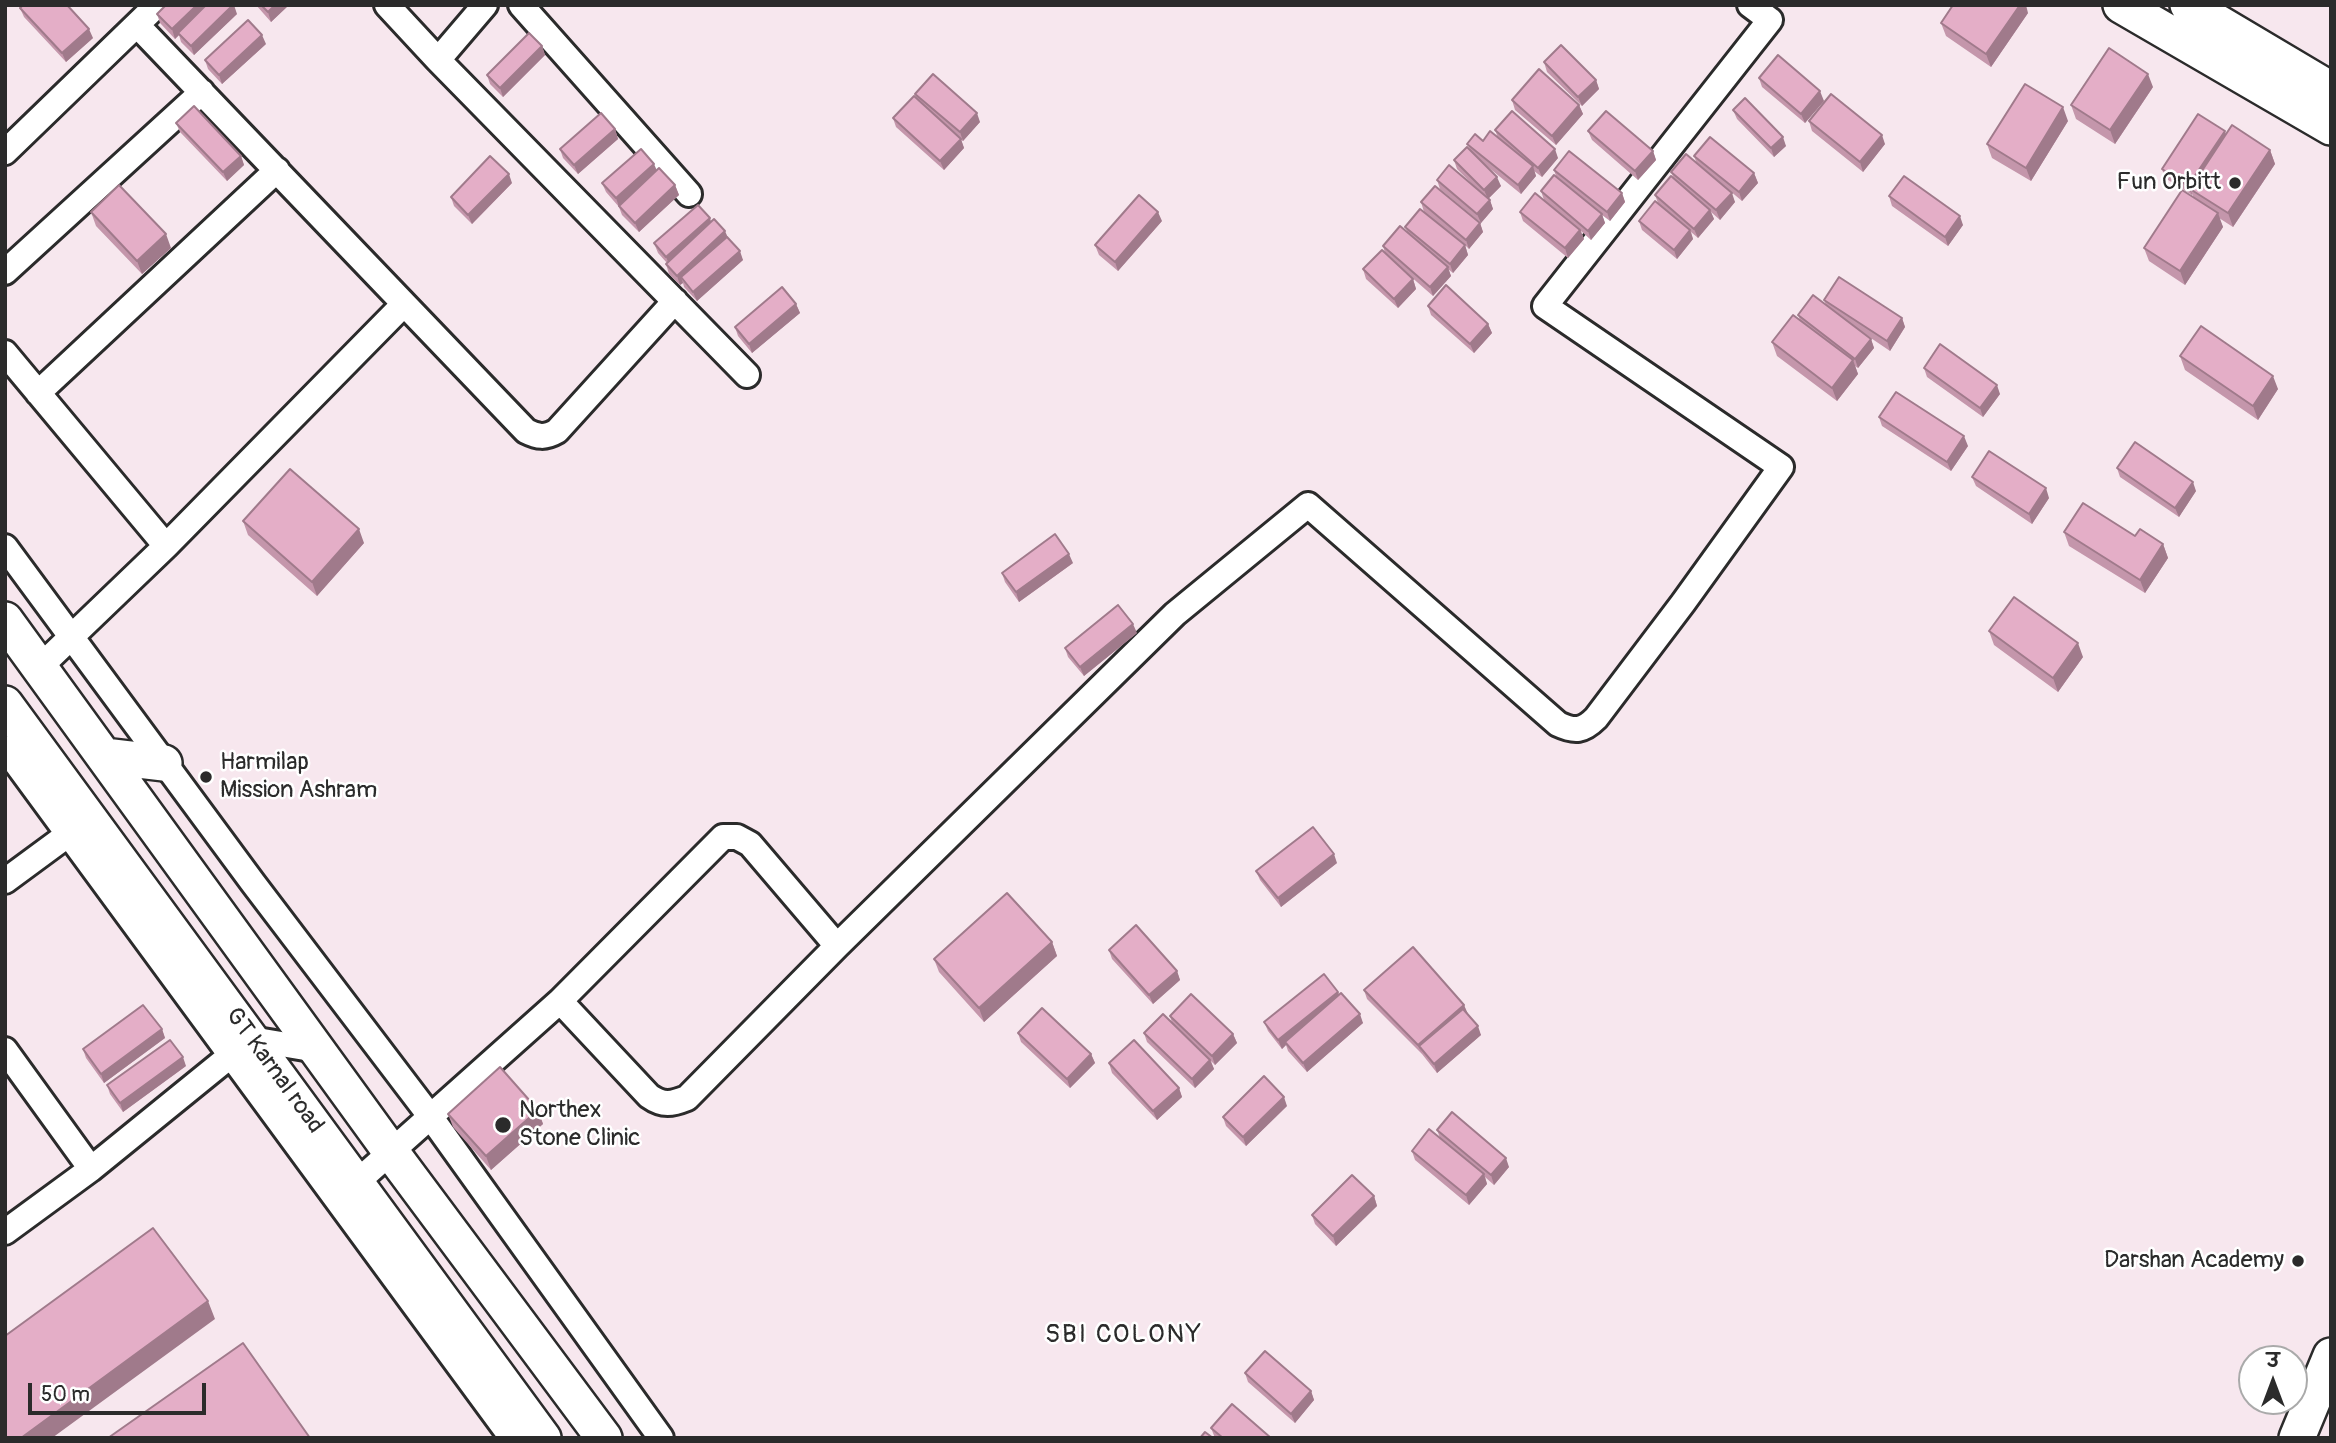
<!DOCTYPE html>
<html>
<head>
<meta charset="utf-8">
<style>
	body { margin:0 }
	#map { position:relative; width:2336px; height:1443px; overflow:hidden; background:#f7e7ee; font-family:Pangolin,"Playpen Sans Deva",sans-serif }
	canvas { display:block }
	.frame { position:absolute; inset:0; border:7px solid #2b2b2b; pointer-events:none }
	.north { position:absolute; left:2238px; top:1345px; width:70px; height:70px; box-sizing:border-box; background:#fff; border:2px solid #aaa; border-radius:50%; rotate:0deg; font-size:19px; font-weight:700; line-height:28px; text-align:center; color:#2b2b2b }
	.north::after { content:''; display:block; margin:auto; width:24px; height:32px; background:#2b2b2b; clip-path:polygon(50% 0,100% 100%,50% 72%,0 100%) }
	.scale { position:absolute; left:28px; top:1383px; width:178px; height:32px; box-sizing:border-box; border:4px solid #2b2b2b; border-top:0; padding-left:9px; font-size:21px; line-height:24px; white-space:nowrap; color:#2b2b2b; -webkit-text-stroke:5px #fff; paint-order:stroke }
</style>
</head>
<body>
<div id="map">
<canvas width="2336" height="1443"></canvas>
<div class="frame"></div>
<div class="north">उ</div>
<div class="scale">50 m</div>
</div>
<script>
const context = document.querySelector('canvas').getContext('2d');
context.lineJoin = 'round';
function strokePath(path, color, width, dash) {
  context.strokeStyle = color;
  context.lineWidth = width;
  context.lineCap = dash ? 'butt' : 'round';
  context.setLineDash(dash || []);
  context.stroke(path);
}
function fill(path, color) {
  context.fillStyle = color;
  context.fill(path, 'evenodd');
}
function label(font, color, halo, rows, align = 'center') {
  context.font = font + ' Pangolin,sans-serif';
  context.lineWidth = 5;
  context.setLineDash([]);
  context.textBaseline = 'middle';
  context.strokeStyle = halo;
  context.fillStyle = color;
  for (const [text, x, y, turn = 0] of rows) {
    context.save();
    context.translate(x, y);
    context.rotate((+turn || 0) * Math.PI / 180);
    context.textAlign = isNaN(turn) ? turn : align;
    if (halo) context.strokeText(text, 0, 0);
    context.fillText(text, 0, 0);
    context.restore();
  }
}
const street = new Path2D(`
	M387 5 438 60 747 375
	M521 5 689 194
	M137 25 526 431C538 437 545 438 557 431L675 301
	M438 60 485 5
	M5 152 157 5
	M5 272 202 92
	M5 353 166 546
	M38 393 277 170
	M5 547 253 883 430 1116 661 1438
	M41 666 166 546 404 304
	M5 748 512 1438
	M5 881 81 825
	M560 1001 649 1096C663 1106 672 1104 687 1098L837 946 1175 614 1308 505 1558 724C1575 732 1583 731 1596 718L1683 603 1781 467 1545 306 1770 20 1750 5
	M5 1050 91 1169
	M356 1183 560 1001 723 837H737L750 844 837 946
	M5 1232 91 1169 251 1039 317 1050`);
const secondary = new Path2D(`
	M2121 5 2331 127
	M2188 5 2331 90
	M5 620 391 1152 604 1438
	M5 704 543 1438
	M104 756 164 763
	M2297 1438 2331 1356`);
const wall = new Path2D(`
	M256 5H289L271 22Z
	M20 8 93 38 66 62 24 17Z
	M2028 13 1991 67 1946 36 1941 23Z
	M157 14H237L194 55 181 42 179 35 175 39 160 23Z
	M266 44 222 84 208 69 205 60Z
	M542 46 545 55 503 97 490 84 487 75Z
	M1544 62 1596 80 1599 89 1582 106 1547 72Z
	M1759 78 1824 101 1805 123 1762 87Z
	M2153 87 2115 144 2076 119 2071 105Z
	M915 94 980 122 963 141 961 140 964 148 944 170 896 127 893 118 917 99Z
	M1512 100 1579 105 1583 114 1556 145 1515 110Z
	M1733 110 1786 146 1774 157 1737 119Z
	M1809 121 1885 144 1863 172 1812 131Z
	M2068 121 2031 181 1992 158 1987 144Z
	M176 123 241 156 244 165 227 181 180 132Z
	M615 129 618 139 578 174 563 158 560 149Z
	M1495 130 1558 158 1542 177 1534 171 1536 176 1521 194 1483 163 1501 186 1489 198 1493 209 1481 223 1440 189 1437 180 1476 188 1457 169 1454 160 1470 149 1467 144 1498 138Z
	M1588 131 1653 151 1656 160 1638 180 1592 140Z
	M2226 135 2270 150 2275 164 2233 227 2219 218 2223 227 2185 285 2149 261 2144 248 2194 198 2192 194V195L2165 178 2162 169Z
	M1694 156 1754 173 1758 183 1742 201 1723 185 1735 202 1720 220 1711 212 1714 219 1698 238 1691 232 1693 239 1677 259 1642 230 1639 221 1658 203 1655 195 1674 179 1671 172 1697 164Z
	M657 170 675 185 679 195 639 232 622 215 619 207 606 192 602 183Z
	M1554 170 1622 193 1625 202 1610 221 1602 215 1605 223 1591 240 1581 231 1584 239 1568 258 1523 221 1520 212 1544 200 1541 191 1556 176Z
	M512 183 472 224 454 206 451 197Z
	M1889 196 1963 225 1948 246 1892 206Z
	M1421 202 1480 223 1483 232 1469 249 1465 245 1468 255 1453 273 1448 269 1451 276 1433 296 1401 268 1413 279 1416 289 1398 308 1366 279 1363 269 1385 253 1383 246 1407 231 1405 227 1424 212Z
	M91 212 171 248 142 274 96 226Z
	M1162 221 1118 271 1099 255 1095 245Z
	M711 222 727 237 743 260 697 301 684 287 683 283 680 285 669 274 666 264 667 263 658 253 654 243Z
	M1824 300 1902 318 1905 327 1890 351 1859 330 1871 339 1874 348 1858 368 1855 366 1858 374 1837 401 1777 356 1772 342 1800 320 1798 315 1826 305Z
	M796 304 800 313 752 353 738 336 735 327Z
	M1428 306 1488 324 1492 333 1474 353 1431 315Z
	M2180 356 2278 389 2258 420 2185 370Z
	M1924 368 2000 394 1983 417 1927 377Z
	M1879 417 1968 446 1951 471 1882 426Z
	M2117 468 2196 491 2179 517 2120 477Z
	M1972 477 2049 498 2032 524 1976 486Z
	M243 521 364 543 317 596 248 535Z
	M2064 532 2135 536 2163 544 2168 558 2145 593 2069 546Z
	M1073 563 1019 602 1005 582 1002 573Z
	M1989 631 2083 657 2058 692 1994 645Z
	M1137 633 1084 676 1068 657 1065 648Z
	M1337 863 1281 907 1260 880 1256 871Z
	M1052 942 1057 956 984 1022 939 972 934 959Z
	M1109 950 1177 971 1180 980 1153 1004 1112 959Z
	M1364 990 1464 1005 1467 1014 1481 1035 1437 1073 1422 1054 1367 999Z
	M1339 994 1363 1023 1307 1072 1288 1051 1286 1045 1282 1049 1268 1031 1264 1022Z
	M1170 1016 1233 1034 1237 1043 1215 1065 1211 1061 1214 1069 1195 1088 1147 1042 1144 1033 1172 1023Z
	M162 1029 165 1038 104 1083 86 1058 83 1049Z
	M1018 1033 1091 1054 1095 1063 1070 1088 1021 1042Z
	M1109 1063 1179 1088 1182 1097 1157 1120 1112 1073Z
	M186 1066 123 1112 110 1094 107 1085Z
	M1287 1106 1246 1146 1226 1126 1223 1117Z
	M538 1110 543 1124 491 1170 453 1127 448 1114Z
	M1437 1130 1509 1167 1494 1185 1485 1177 1487 1184 1469 1205 1415 1160 1412 1151 1440 1138Z
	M1374 1196 1377 1206 1336 1246 1315 1224 1312 1215Z
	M1245 1373 1311 1391 1314 1400 1295 1423 1248 1382Z
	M1211 1428 1271 1438H1215Z`);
const shadedWall = new Path2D(`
	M197 5H210L178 33 179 35 175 39 172 29Z
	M233 5H234L237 14 194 55 191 46Z
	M275 5H289L271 22 268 12Z
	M2020 5H2026L2028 13 1991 67 1986 54Z
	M89 29 93 38 66 62 62 53Z
	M262 35 266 44 222 84 219 75Z
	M542 46 545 55 503 97 500 88Z
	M2148 74 2153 87 2115 144 2110 130Z
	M1596 80 1599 89 1582 106 1578 97Z
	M1820 91 1824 101 1805 123 1801 114Z
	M1579 105 1583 114 1556 145 1552 136Z
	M2063 107 2068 121 2031 181 2026 168Z
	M977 113 980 122 963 141 960 132Z
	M615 129 618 139 578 174 574 165Z
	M2225 131 2228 141 2190 189 2192 194V195L2188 186Z
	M1882 135 1885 144 1863 172 1860 162Z
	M1783 137 1786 146 1774 157 1771 148Z
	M961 139 964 148 944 170 940 161Z
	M1555 149 1558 158 1542 177 1538 168Z
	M2270 150 2275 164 2233 227 2228 213Z
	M1653 151 1656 160 1638 180 1635 171Z
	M241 156 244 165 227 181 223 172Z
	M654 164 658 173 619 207 616 198Z
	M1533 166 1536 176 1521 194 1518 185Z
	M1754 173 1758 183 1742 201 1739 192Z
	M509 174 512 183 472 224 468 215Z
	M1497 177 1501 186 1488 199 1484 190Z
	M675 185 679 195 639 232 635 223Z
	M1622 193 1625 202 1610 221 1607 212Z
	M1732 193 1735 202 1720 220 1716 210Z
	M1490 200 1493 209 1481 223 1477 214Z
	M1710 210 1714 219 1698 238 1694 229Z
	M1158 212 1162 221 1118 271 1115 262Z
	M2218 213 2223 227 2185 285 2180 271Z
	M1602 214 1605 223 1591 240 1588 231Z
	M1960 216 1963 225 1948 246 1945 237Z
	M710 218 713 228 670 266 666 257Z
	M1480 223 1483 232 1469 249 1466 240Z
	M1580 230 1584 239 1568 258 1565 248Z
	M1690 230 1693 239 1677 259 1674 250Z
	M725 231 729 240 681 277 683 283 680 285 677 276Z
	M166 234 171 248 142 274 137 261Z
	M1465 245 1468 255 1453 273 1450 264Z
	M740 251 743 260 697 301 693 292Z
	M1448 267 1451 276 1433 296 1430 287Z
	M1413 279 1416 289 1398 308 1394 299Z
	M796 304 800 313 752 353 749 344Z
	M1902 318 1905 327 1890 351 1887 341Z
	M1488 324 1492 333 1474 353 1470 344Z
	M1871 339 1874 348 1858 368 1855 359Z
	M1853 360 1858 374 1837 401 1832 388Z
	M2273 376 2278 389 2258 420 2253 406Z
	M1997 385 2000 394 1983 417 1980 408Z
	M1964 436 1968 446 1951 471 1947 462Z
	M2193 482 2196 491 2179 517 2175 508Z
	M2046 488 2049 498 2032 524 2029 514Z
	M359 529 364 543 317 596 312 582Z
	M2163 544 2168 558 2145 593 2140 580Z
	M1069 554 1073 563 1019 602 1016 592Z
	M1133 624 1137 633 1084 676 1080 667Z
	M2078 643 2083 657 2058 692 2053 678Z
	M1334 854 1337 863 1281 907 1278 898Z
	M1052 942 1057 956 984 1022 979 1008Z
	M1177 971 1180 980 1153 1004 1149 995Z
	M1338 992 1342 1001 1285 1042 1286 1045 1282 1049 1278 1040Z
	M1464 1005 1468 1014 1419 1046 1422 1054 1418 1045Z
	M1360 1014 1363 1023 1307 1072 1303 1063Z
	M1478 1026 1481 1035 1437 1073 1434 1064Z
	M162 1029 165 1038 104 1083 101 1074Z
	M1233 1034 1237 1043 1215 1065 1212 1056Z
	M1091 1054 1095 1063 1070 1088 1067 1079Z
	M183 1057 186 1066 123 1112 120 1103Z
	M1210 1060 1214 1069 1195 1088 1192 1079Z
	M1179 1088 1182 1097 1157 1120 1153 1111Z
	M1284 1097 1287 1106 1246 1146 1243 1137Z
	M538 1110 543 1124 491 1170 486 1156Z
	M1506 1158 1509 1167 1494 1185 1491 1175Z
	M1484 1174 1487 1184 1469 1205 1466 1195Z
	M1374 1196 1377 1206 1336 1246 1333 1236Z
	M208 1301 215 1319 52 1438H21Z
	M1311 1391 1314 1400 1295 1423 1291 1414Z`);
const building = new Path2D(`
	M23 5H67L89 29 62 53 20 8Z
	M166 5H197L172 29 157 14Z
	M206 5H233L191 46 178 33Z
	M261 5H275L268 12Z
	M1953 5H2020L1986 54 1941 23Z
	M248 20 262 35 219 75 205 60Z
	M529 33 542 46 500 88 487 75Z
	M1561 45 1596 80 1578 97 1544 62Z
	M2109 48 2148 74 2110 130 2071 105Z
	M1778 55 1820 91 1801 114 1759 78Z
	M1539 69 1579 105 1552 136 1512 100Z
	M933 74 977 113 960 132 915 94Z
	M2025 84 2063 107 2026 168 1987 144Z
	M1831 94 1882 135 1860 162 1809 121Z
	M914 96 961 139 940 161 893 118Z
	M1745 98 1783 137 1771 148 1733 110Z
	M194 106 241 156 223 172 176 123Z
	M1512 111 1555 149 1538 168 1495 130Z
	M1606 111 1653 151 1635 171 1588 131Z
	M601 113 615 129 574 165 560 149Z
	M2198 114 2225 131 2188 186 2162 169Z
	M2232 125 2270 150 2228 213 2190 189Z
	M1490 131 1533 166 1518 185 1467 144 1475 134 1483 141Z
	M1710 137 1754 173 1739 192 1694 156Z
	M1467 147 1497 177 1484 190 1454 160Z
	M641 149 654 164 616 198 602 183Z
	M1569 151 1622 193 1607 212 1554 170Z
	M1686 154 1732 193 1716 210 1671 172Z
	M490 156 509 174 468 215 451 197Z
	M1449 165 1490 200 1477 214 1437 180Z
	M659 168 675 185 635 223 619 206Z
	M1554 175 1602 214 1588 231 1541 191Z
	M1671 176 1710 210 1694 229 1655 195Z
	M1904 176 1960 216 1945 237 1889 196Z
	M119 185 166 234 137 261 91 212Z
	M1435 186 1480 223 1466 240 1421 202Z
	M2182 190 2218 213 2180 271 2144 248Z
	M1535 193 1580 230 1565 248 1520 212Z
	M1139 195 1158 212 1115 262 1095 245Z
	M1655 201 1690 230 1674 250 1639 221Z
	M698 205 710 218 666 257 654 243Z
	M1420 209 1465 245 1450 264 1405 227Z
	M714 219 725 231 677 276 666 264Z
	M1400 226 1448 267 1430 287 1383 246Z
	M727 237 740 251 693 292 681 277Z
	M1382 250 1413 279 1394 299 1363 269Z
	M1839 277 1902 318 1887 341 1824 300Z
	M1446 285 1488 324 1470 344 1428 306Z
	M782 287 796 304 749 344 735 327Z
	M1813 295 1871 339 1855 359 1798 315Z
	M1793 315 1853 360 1832 388 1772 342Z
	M2201 326 2273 376 2253 406 2180 356Z
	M1940 344 1997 385 1980 408 1924 368Z
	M1896 392 1964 436 1947 462 1879 417Z
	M2135 442 2193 482 2175 508 2117 468Z
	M1989 451 2046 488 2029 514 1972 477Z
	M290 469 359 529 312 582 243 521Z
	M2083 503 2135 536 2140 529 2163 544 2140 580 2064 532Z
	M1055 534 1069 554 1016 592 1002 573Z
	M2014 597 2078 643 2053 678 1989 631Z
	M1118 605 1133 624 1080 667 1065 648Z
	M1313 827 1334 854 1278 898 1256 871Z
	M1007 893 1052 942 979 1008 934 959Z
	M1136 925 1177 971 1149 995 1109 950Z
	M1413 947 1464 1005 1418 1045 1364 990Z
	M1324 974 1338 992 1278 1040 1264 1022Z
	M1341 993 1360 1014 1303 1063 1285 1042Z
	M1191 994 1233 1034 1212 1056 1170 1016Z
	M143 1005 162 1029 101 1074 83 1049Z
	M1042 1008 1091 1054 1067 1079 1018 1033Z
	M1463 1009 1478 1026 1434 1064 1419 1046Z
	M1163 1014 1210 1060 1192 1079 1144 1033Z
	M170 1040 183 1057 120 1103 107 1085Z
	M1134 1040 1179 1088 1153 1111 1109 1063Z
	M500 1067 538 1110 486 1156 448 1114Z
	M1264 1076 1284 1097 1243 1137 1223 1117Z
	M1452 1112 1506 1158 1491 1175 1437 1130Z
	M1429 1129 1484 1174 1466 1195 1412 1151Z
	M1352 1175 1374 1196 1333 1236 1312 1215Z
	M153 1228 208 1301 21 1438H5V1336Z
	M243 1343 310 1438H108Z
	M1265 1351 1311 1391 1291 1414 1245 1373Z
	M1232 1404 1271 1438H1223L1211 1428Z
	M1205 1432 1213 1438H1200Z`);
const markers = [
	[2235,183,7,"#2b2b2b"],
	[206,777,7,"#2b2b2b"],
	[503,1125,9,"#2b2b2b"],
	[2298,1261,7,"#2b2b2b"]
];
const poiNames = [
	["Fun Orbitt",2221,183],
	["Harmilap",220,763,"left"],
	["Mission Ashram",220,791,"left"],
	["Northex",519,1111,"left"],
	["Stone Clinic",519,1139,"left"],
	["Darshan Academy",2284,1261]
];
const streetNames = [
	["GT Karnal road",274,1071,54]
];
const neighbourhoodNames = [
	["SBI COLONY",1124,1335]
];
strokePath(street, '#2b2b2b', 30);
strokePath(secondary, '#2b2b2b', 40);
strokePath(street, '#fff', 24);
strokePath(secondary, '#fff', 35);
fill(wall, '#c496ab');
fill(shadedWall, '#a07a8b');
fill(building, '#e4aec7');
strokePath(building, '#a07a8b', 2);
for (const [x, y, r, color] of markers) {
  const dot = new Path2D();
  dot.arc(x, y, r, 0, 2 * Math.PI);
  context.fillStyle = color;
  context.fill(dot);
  strokePath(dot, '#fff', 2.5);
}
label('24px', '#2b2b2b', '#fff', poiNames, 'right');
label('24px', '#2b2b2b', '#fff', streetNames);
context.letterSpacing = '2px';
label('26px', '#2b2b2b', '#fff', neighbourhoodNames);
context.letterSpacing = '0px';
</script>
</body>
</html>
